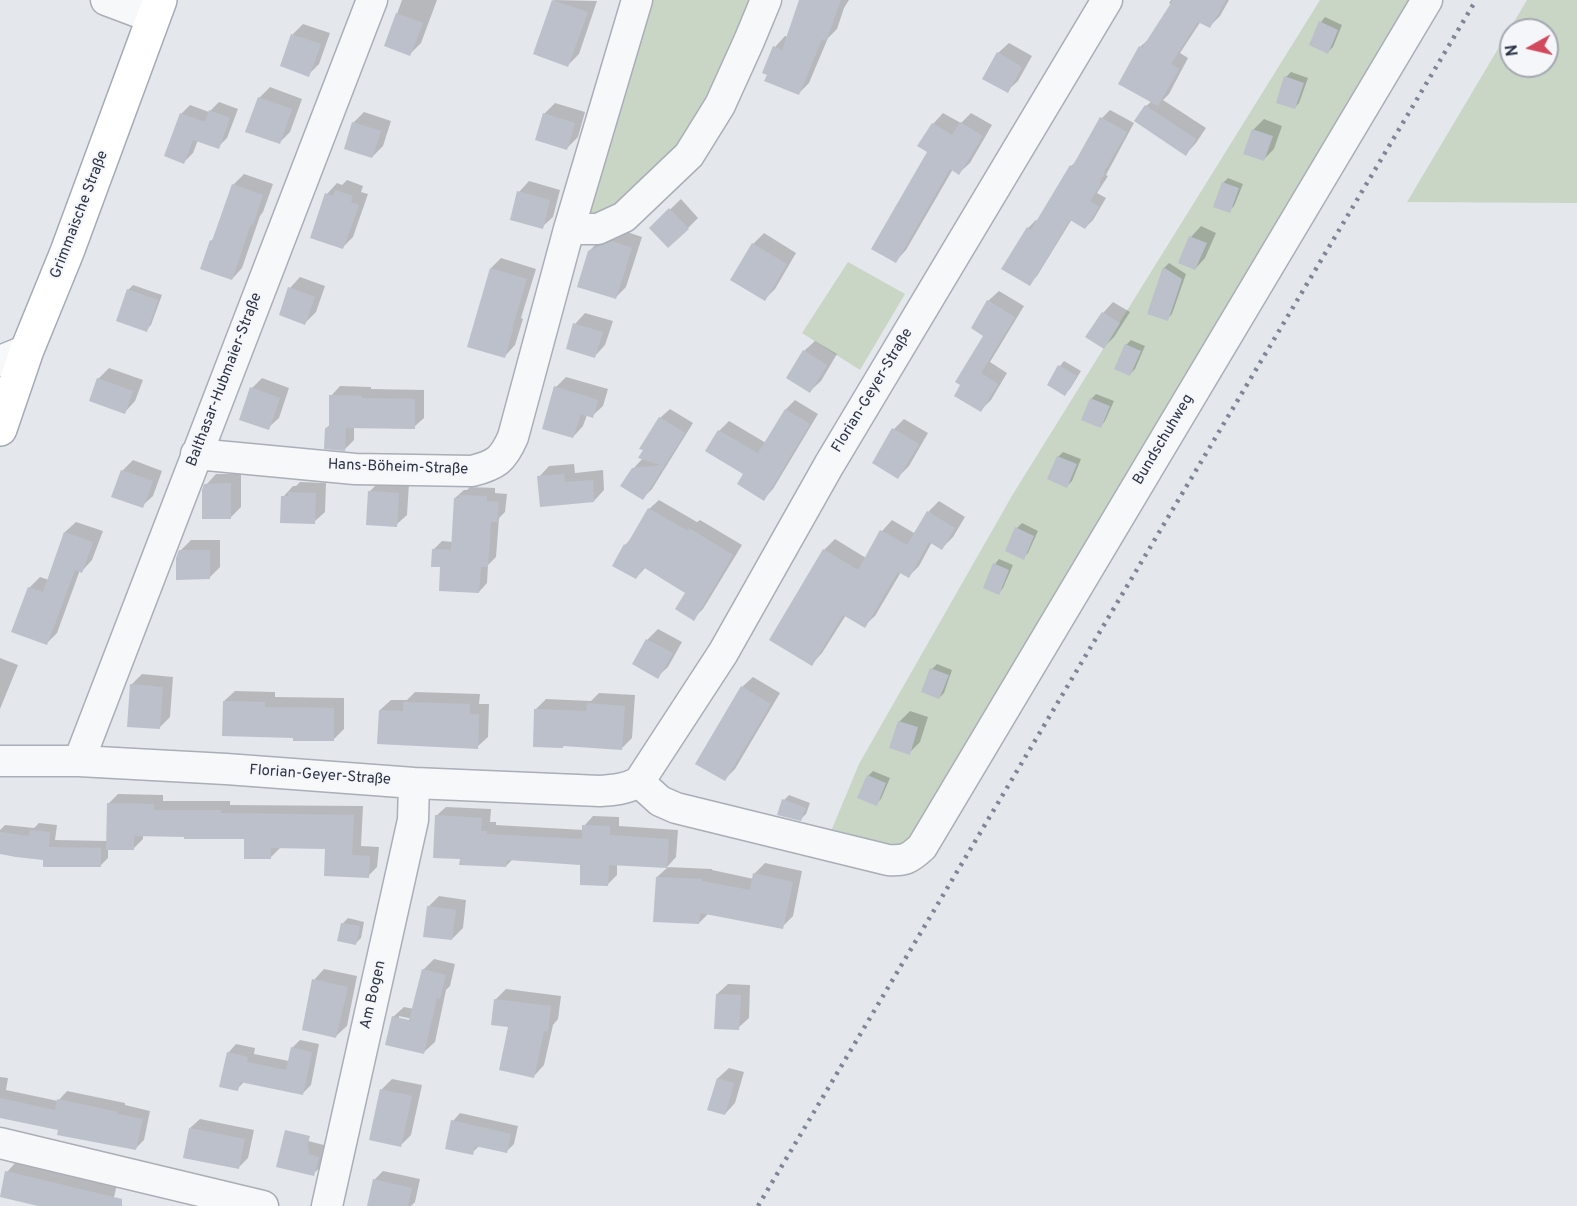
<!DOCTYPE html>
<html>
<head>
<meta charset="utf-8">
<style>
	body { margin:0 }
	#map { position:relative; width:1577px; height:1206px; overflow:hidden; background:#e4e7ec; font-family:Overpass,sans-serif }
	canvas { display:block }
	.north { position:absolute; left:1499px; top:18px; width:60px; height:60px; box-sizing:border-box; background:#f4f6f9; border:2px solid #a4a8b1; border-radius:50%; rotate:262deg; font-size:16px; font-weight:700; line-height:24px; text-align:center; color:#2b3445 }
	.north::after { content:''; display:block; margin:auto; width:21px; height:27px; background:#d1495b; clip-path:polygon(50% 0,100% 100%,50% 72%,0 100%) }
</style>
</head>
<body>
<div id="map">
<canvas width="1577" height="1206"></canvas>
<div class="north">N</div>
</div>
<script>
const context = document.querySelector('canvas').getContext('2d');
context.lineJoin = 'round';
function fill(path, color) {
  context.fillStyle = color;
  context.fill(path, 'evenodd');
}
function strokePath(path, color, width, dash) {
  context.strokeStyle = color;
  context.lineWidth = width;
  context.lineCap = dash ? 'butt' : 'round';
  context.setLineDash(dash || []);
  context.stroke(path);
}
function label(font, color, halo, rows, align = 'center') {
  context.font = font + ' Overpass,sans-serif';
  context.lineWidth = 4.5;
  context.setLineDash([]);
  context.textBaseline = 'middle';
  context.strokeStyle = halo;
  context.fillStyle = color;
  for (const [text, x, y, turn = 0] of rows) {
    context.save();
    context.translate(x, y);
    context.rotate((+turn || 0) * Math.PI / 180);
    context.textAlign = isNaN(turn) ? turn : align;
    if (halo) context.strokeText(text, 0, 0);
    context.fillText(text, 0, 0);
    context.restore();
  }
}
const green = new Path2D(`
	M646 0H759L683 150 599 218 585 214Z
	M1320 0H1418L906 847 900 853 829 836 859 764 1013 494Z
	M1527 0H1577V203L1407 202ZM1511 30H1547V66H1511Z
	M848 262 905 294 860 370 802 333Z`);
const shadow = new Path2D(`
	M402 0H437L421 43 410 54 386 45Z
	M554 0 597 1 579 54 568 65 535 53Z
	M803 0H849L844 8 837 29 828 38 809 83 798 94 775 47 785 36 788 37Z
	M1171 0H1229L1220 16 1210 26 1201 21 1180 53 1188 58 1169 94 1163 100 1206 128 1196 143 1186 154 1146 106 1152 101 1140 47 1152 36 1172 5 1169 3Z
	M1325 17 1342 25 1333 47 1328 52 1321 22Z
	M303 24 330 33 319 64 308 75 282 65 293 34Z
	M1009 43 1032 56 1018 81 1007 91 998 53Z
	M1291 72 1308 78 1299 103 1294 108 1286 77Z
	M270 87 302 99 290 132 279 143 259 98Z
	M219 102 238 109 227 138 218 147 198 140 193 153 184 162 181 114 190 105 209 112Z
	M555 103 585 112 578 137 567 148 544 114Z
	M1110 110 1134 123 1106 175 1108 176 1097 193 1106 198 1093 220 1085 228 1072 219 1037 276 1029 284 1028 228 1036 220 1038 221 1071 166 1079 159 1102 118Z
	M364 112 391 121 383 146 372 157 353 123Z
	M943 113 961 123 971 113 992 125 970 163 959 173 953 169 906 250 896 261 929 151 933 124Z
	M1264 119 1282 126 1274 149 1264 159 1253 130Z
	M244 174 273 184 263 212 260 216 242 268 232 279 211 241 215 237 233 185Z
	M1228 178 1243 184 1234 206 1229 211 1223 183Z
	M347 180 363 186 361 192 368 194 353 237 342 248 327 194 337 183 342 185Z
	M529 181 560 190 553 217 542 227 519 192Z
	M681 199 698 218 688 228H651Z
	M1201 226 1216 233 1205 258 1195 269 1180 262 1191 237Z
	M624 231 642 237 626 287 616 297 589 251 600 240Z
	M764 233 796 253 775 289 765 299 732 279 753 244Z
	M501 258 536 269 521 318 523 319 515 345 505 356 491 268Z
	M1169 263 1186 274 1172 314 1167 319 1149 313 1164 268Z
	M300 277 325 286 316 312 305 323 290 288Z
	M133 285 162 295 151 325 146 330 128 290Z
	M999 291 1024 306 990 362 1007 373 991 400 981 410 956 395 985 335 988 301Z
	M1113 302 1130 312 1114 337 1104 347 1103 313Z
	M585 313 613 321 605 345 595 356 575 324Z
	M1131 340 1145 346 1135 369 1130 374 1126 345Z
	M815 341 837 354 821 381 810 391 804 351Z
	M1064 361 1081 371 1070 389 1065 394 1060 366Z
	M109 368 143 380 135 401 125 412 98 379Z
	M566 377 608 389 603 406 592 416 587 415 583 426 573 437 556 387Z
	M262 378 289 388 279 418 268 428 252 388Z
	M340 386 371 387V389L424 390V418L414 427 354 426V440L345 449 326 428 330 425 331 396Z
	M1096 394 1114 401 1105 421 1101 426 1091 399Z
	M795 400 818 414 773 489 764 499 745 474 707 451 719 431 729 421 766 443 786 409Z
	M670 409 693 423 652 489 643 498 633 469 643 458 660 418Z
	M904 419 928 433 909 466 898 477 894 429Z
	M1063 452 1081 459 1072 481 1067 486 1058 457Z
	M133 460 162 471 153 496 142 506 122 471Z
	M574 464 575 473 603 470 604 490 594 501 539 477 549 466Z
	M216 474H241V507L230 518 206 485Z
	M380 481 409 483 407 515 396 525 369 492Z
	M300 482 326 483 325 512 314 522 283 497 293 486H296Z
	M470 487 495 488V493L507 494 505 512 499 518 496 557 488 565 487 583 479 592 441 566 433 550 442 541 453 542 455 498 464 490H467Z
	M659 500 697 522 700 520 742 545 703 609 693 619 687 592 646 567 636 578 625 545 633 537 649 509Z
	M939 501 965 517 953 537 942 548 932 542 919 566 909 576 901 572 875 616 864 626 846 615 822 653 812 664 824 550 835 539 866 558 882 531 892 520 914 533 928 512Z
	M76 522 103 531 92 560 82 571 80 570 57 633 47 643 29 588 40 577 49 580 65 532Z
	M1022 523 1038 531 1028 553 1023 558 1017 528Z
	M191 540H220V567L209 578 180 551Z
	M999 559 1013 565 1003 588 999 593 995 564Z
	M658 629 682 642 668 667 657 677 634 664 648 639Z
	M0 658 18 665 0 709Z
	M937 664 952 670 944 693 939 698 932 669Z
	M142 674 173 677 170 717 159 728 131 685Z
	M753 677 780 693 735 769 724 780 742 687Z
	M235 691 275 692V697L344 698V729L333 740 295 737 224 701Z
	M415 692 480 694 479 704H489L488 737 477 747 380 710 391 700H407Z
	M599 693 635 695 632 738 621 749 565 744 563 747 536 709 546 699 591 701Z
	M910 711 928 717 920 742 909 753 899 722Z
	M873 771 890 778 881 799 876 804 868 776Z
	M118 794 163 795V801H230V805L363 806 361 846 379 847 377 867 368 876 327 848H280L270 858 246 838 186 835 143 834V839L133 849 108 848V858L100 866 0 852V830L5 825 34 828 39 823 57 825 55 840 108 841V804Z
	M789 795 810 803 806 814 801 819 784 800Z
	M446 807 491 809 490 822H496V825L584 830V826L593 816 619 817V826L678 830 676 857 667 867 712 869V870L754 879 755 873 765 863 802 871 793 916 782 927 709 913 699 923 657 877 668 867 617 864V875L607 885 582 863 513 859 506 866 461 858 436 816Z
	M439 896 466 900 463 928 452 939 428 907Z
	M348 918 364 922 361 938 356 943 343 923Z
	M434 959 455 964 450 986 446 990 435 1042 424 1052 393 1017 404 1007 414 1009 423 970ZM399 1016 417 1020H399Z
	M324 969 357 976 347 1026 336 1036 314 980Z
	M728 984 750 985 749 1018 738 1028 717 994Z
	M506 989 561 996 558 1019 553 1025 544 1065 534 1076 510 1025 495 1000Z
	M300 1040 319 1044 311 1085 302 1094 245 1081 237 1089 228 1053 236 1044 255 1048 254 1054 289 1061 292 1048Z
	M729 1068 744 1072 735 1103 725 1114 718 1078Z
	M0 1077 8 1078 6 1090 58 1101 67 1091 125 1103V1105L150 1111 144 1140 136 1148 60 1129 0 1117Z
	M392 1079 422 1085 411 1135 401 1145 371 1139 382 1089Z
	M460 1113 518 1126 514 1144 506 1152 479 1146 472 1153 453 1121Z
	M200 1119 254 1130 248 1158 238 1168 190 1128Z
	M304 1140 328 1146 324 1164 313 1174Z
	M17 1161 117 1185 112 1205 111 1206H63L7 1172Z
	M383 1171 420 1179 415 1202 411 1206H382L374 1180Z`);
const building = new Path2D(`
	M552 0 588 12 568 67 533 54Z
	M799 0H841L826 41 822 39 799 95 764 81 767 75 762 73 773 46 782 50Z
	M1173 0H1226L1210 28 1198 22 1171 64 1179 69 1158 106 1118 84 1139 46 1142 48Z
	M396 13 423 23 410 56 384 46Z
	M1319 21 1338 30 1328 54 1309 45Z
	M291 34 321 44 309 77 280 66Z
	M997 52 1022 67 1008 93 982 79Z
	M1284 76 1304 83 1295 109 1276 103Z
	M258 97 292 109 280 144 245 132Z
	M1145 105 1196 139 1186 156 1134 121Z
	M209 110 230 118 219 149 193 140 184 164 164 156 180 113 205 122Z
	M543 113 575 123 567 150 535 140Z
	M1100 117 1127 132 1104 172 1105 173 1099 183 1101 184 1090 201 1099 207 1085 229 1070 220 1030 286 1001 269 1027 227 1031 230 1070 165 1072 167Z
	M352 122 381 131 372 158 344 149Z
	M960 122 983 136 959 175 950 169 896 263 871 249 927 152 917 146 932 123 952 135Z
	M1252 129 1273 136 1264 161 1243 154Z
	M1222 182 1239 188 1230 213 1213 207Z
	M232 184 263 195 253 225 251 224 232 280 200 269 210 240 212 241Z
	M335 190 353 196 351 202 359 205 343 249 310 238 325 193 333 196Z
	M517 191 550 200 543 229 510 220Z
	M669 208 689 229 668 248 649 228Z
	M1189 236 1207 243 1195 270 1178 263Z
	M612 241 632 248 616 299 577 287 588 251Z
	M752 243 787 264 765 301 730 280Z
	M1163 267 1182 279 1168 321 1147 314Z
	M490 268 527 279 512 329H513L505 358 467 347Z
	M288 287 315 297 305 325 279 315Z
	M127 289 158 300 147 332 116 321Z
	M987 300 1015 317 981 373 998 384 981 412 954 396 960 385 955 382 983 336 971 328Z
	M1102 312 1120 323 1104 349 1085 337Z
	M573 323 603 332 595 358 566 349Z
	M1125 344 1141 351 1130 376 1114 369Z
	M803 350 827 365 810 393 786 378Z
	M1058 365 1077 376 1065 396 1047 385Z
	M97 378 133 391 125 414 89 401Z
	M554 386 598 400 593 418 581 414 573 438 542 429Z
	M250 387 280 398 269 430 239 420Z
	M329 395 362 396V398L415 399V429L346 428 345 451 324 449 325 428H329Z
	M1090 398 1110 406 1101 428 1081 420Z
	M785 409 810 424 764 501 737 484 743 474 705 451 718 430 758 453Z
	M659 417 685 433 643 500 620 486 632 468 661 465 638 458 643 450 639 449Z
	M892 428 919 444 898 479 872 463Z
	M1057 456 1077 464 1067 488 1047 479Z
	M121 470 153 481 143 508 111 497Z
	M564 474 565 482 593 480 594 502 540 507 537 476Z
	M231 483V519H202V490L204 484Z
	M368 491 399 493 397 527 366 525Z
	M288 492 316 493 315 524 280 523 281 496H288Z
	M459 495 487 496V501L499 502 497 522H491L488 567H481L479 593 439 591 440 567H431L432 549 451 550 454 498H460Z
	M648 508 688 531 689 528 733 555 694 621 675 609 685 593 643 567 636 579 612 566 624 544 626 546Z
	M927 511 955 528 942 550 929 542 909 578 898 572 865 628 843 615 812 666 769 640 823 549 858 570 880 530 907 545Z
	M1015 527 1034 536 1024 560 1005 551Z
	M64 532 93 542 82 573 75 570 47 645 11 632 28 587 43 592Z
	M179 550H210V579L176 580V558Z
	M993 563 1009 570 999 595 983 588Z
	M646 639 673 653 658 679 632 664Z
	M930 668 949 675 939 699 921 692Z
	M130 684 163 687 160 729 127 727Z
	M741 686 771 704 725 781 695 764Z
	M223 701 265 702V707L334 708V741H293V738L222 736Z
	M403 702 470 704V714H479L478 749 377 744 379 710 403 711Z
	M587 703 625 706 622 750 563 746V748L533 747 534 709 586 711Z
	M898 721 918 727 910 755 889 748Z
	M867 775 886 783 877 806 857 798Z
	M782 799 806 808 801 821 777 815Z
	M107 803 154 804V810H221V813L354 815 352 855 370 856 369 878 324 876 325 849 271 848V859H244V839H184V837L134 836V850H106Z
	M435 815 482 818 481 831H487V834L582 839V825L610 826V835L669 839 667 868 609 865 608 886 580 885V865L507 860 506 867 459 865 460 859 433 858Z
	M30 830 50 832 49 847 101 848V867H43V860L16 857 0 854V832L29 836Z
	M753 873 793 882 783 929 700 913 699 924 653 922 656 877 702 879V881L750 890Z
	M427 906 456 910 452 940 423 937Z
	M341 923 360 926 356 945 337 941Z
	M422 969 446 975 440 999 437 998 424 1054 385 1045 392 1016 409 1020Z
	M312 979 348 987 336 1038 302 1030Z
	M716 994 741 995 739 1030 714 1029Z
	M494 999 551 1006 548 1032 544 1031 534 1078 499 1070 508 1027 491 1025Z
	M291 1047 312 1052 303 1095 240 1082 238 1091 219 1087 227 1052 248 1057 247 1062 286 1070Z
	M717 1078 734 1083 725 1115 707 1110Z
	M380 1089 412 1096 401 1147 369 1140Z
	M0 1098 55 1110 57 1099 118 1112 117 1114 143 1119 136 1150 57 1135 58 1130 0 1118Z
	M451 1120 511 1134 507 1153 475 1146 473 1155 445 1149Z
	M189 1128 245 1139 239 1169 183 1158Z
	M285 1130 310 1136 307 1147 309 1148 308 1154 319 1157 314 1176 276 1167Z
	M5 1171 122 1199V1206H38L0 1197Z
	M373 1179 412 1188 408 1206H367Z`);
const minor = new Path2D(`
	M106 0 154 18
	M569 229H598L624 217 689 155 720 105 749 41 766 0
	M0 361 27 350
	M196 454 355 469 472 471C496 465 503 460 513 437L569 229 637 0
	M0 761H79L226 769 414 783 600 791C615 790 626 789 639 782L723 653 829 465 1107 0
	M79 761 372 0
	M639 782 660 801 676 808 888 860C905 861 909 859 922 847L1427 0
	M0 1143 263 1206
	M327 1206 413 820 414 783`);
const major = new Path2D(`
	M0 429 27 350 67 252 160 0`);
const rail = new Path2D(`
	M758 1206 1476 0`);
const streetNames = [
	["Grimmaische Straße",80,215,-69],
	["Balthasar-Hubmaier-Straße",225,380,-69],
	["Florian-Geyer-Straße",873,391,-59],
	["Bundschuhweg",1164,440,-59],
	["Hans-Böheim-Straße",398,468,2],
	["Florian-Geyer-Straße",320,776,4],
	["Am Bogen",374,995,-77]
];
fill(green, '#c9d6c5');
fill(shadow, '#0003');
fill(building, '#bbc0ca');
strokePath(minor, '#a9aeb7', 33);
strokePath(major, '#a3abb8', 36);
strokePath(minor, '#f7f8fa', 30);
strokePath(major, '#fff', 33);
strokePath(rail, '#7d8696', 4.5, [3, 6]);
label('15px', '#2b3445', '#f4f6f9', streetNames);
</script>
</body>
</html>
